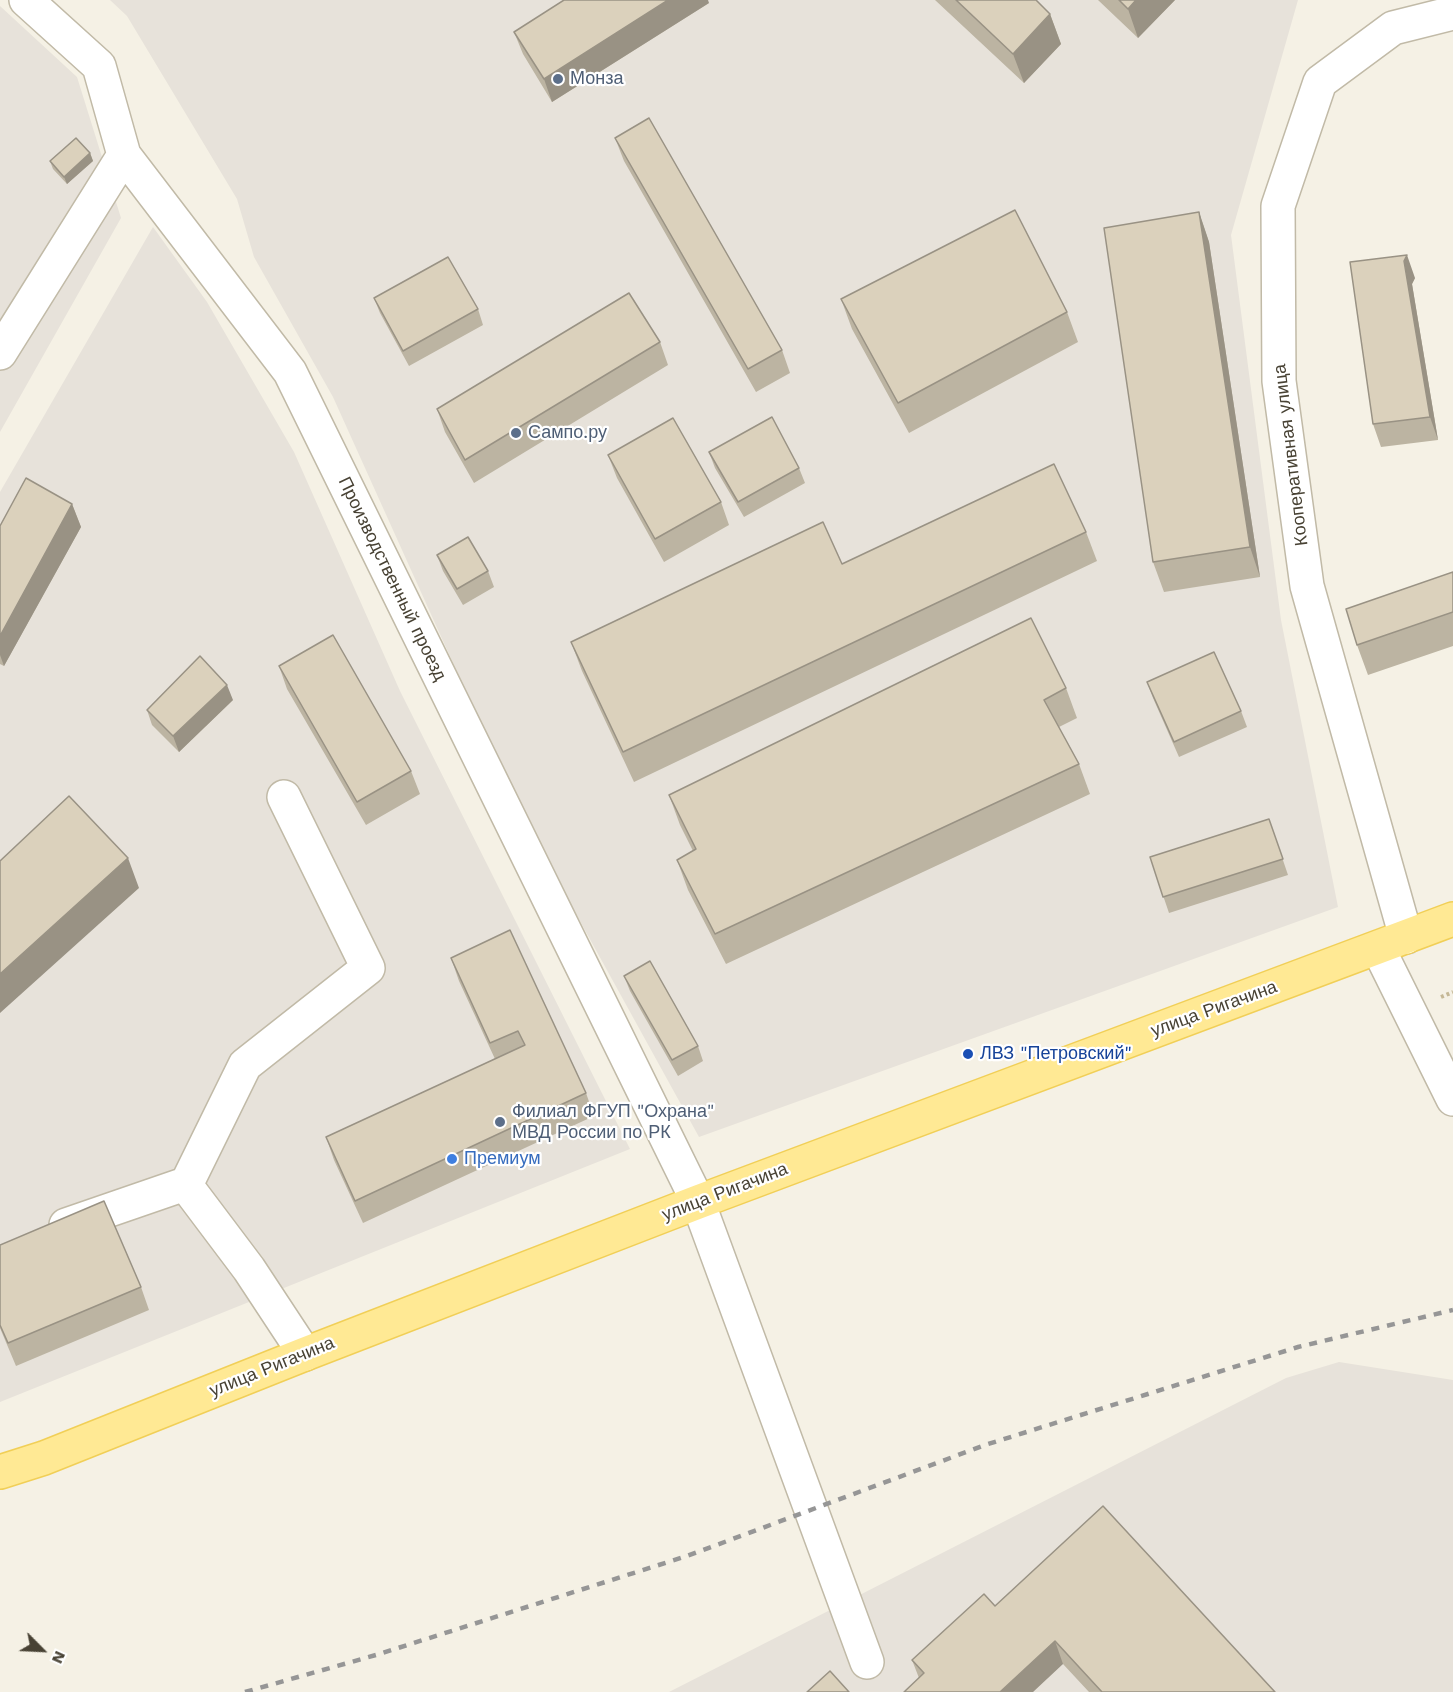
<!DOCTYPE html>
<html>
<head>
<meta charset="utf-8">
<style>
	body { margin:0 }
	#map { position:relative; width:1453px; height:1692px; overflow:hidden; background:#f5f1e5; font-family:"Work Sans",sans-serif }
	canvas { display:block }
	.north { position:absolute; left:12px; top:1620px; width:60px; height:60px; -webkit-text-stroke:4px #fff; paint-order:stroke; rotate:114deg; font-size:16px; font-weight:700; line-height:24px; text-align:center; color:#484234 }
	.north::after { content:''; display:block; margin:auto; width:21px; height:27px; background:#484234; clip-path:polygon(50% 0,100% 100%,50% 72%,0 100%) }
</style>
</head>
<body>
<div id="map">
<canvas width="1453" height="1692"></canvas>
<div class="north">N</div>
</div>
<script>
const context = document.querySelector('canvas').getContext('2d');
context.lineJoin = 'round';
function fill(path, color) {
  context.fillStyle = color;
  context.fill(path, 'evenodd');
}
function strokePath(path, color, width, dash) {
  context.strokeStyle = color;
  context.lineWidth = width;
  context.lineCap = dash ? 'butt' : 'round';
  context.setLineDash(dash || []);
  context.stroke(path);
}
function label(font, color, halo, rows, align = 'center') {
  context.font = font + ' "Work Sans",sans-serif';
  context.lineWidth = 4.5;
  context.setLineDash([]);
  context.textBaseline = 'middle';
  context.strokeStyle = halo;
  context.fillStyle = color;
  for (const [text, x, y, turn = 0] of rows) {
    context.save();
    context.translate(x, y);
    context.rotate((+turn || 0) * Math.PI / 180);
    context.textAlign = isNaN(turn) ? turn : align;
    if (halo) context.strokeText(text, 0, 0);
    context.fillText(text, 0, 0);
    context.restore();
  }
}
const industrial = new Path2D(`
	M110 0H1298L1231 235 1281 620 1338 907 699 1137 522 816 333 397 254 257 237 199 127 16Z
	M0 6 77 77 121 218 0 432Z
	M153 227 207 302 294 452 400 691 630 1149 0 1402V492Z
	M1339 1362 1453 1380V1692H669L1286 1378Z`);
const path = new Path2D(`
	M1441 997 1453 992`);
const minor = new Path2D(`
	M26 0 99 66 124 155 290 372 698 1202 867 1662
	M0 353 124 155
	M1406 937 1307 586 1279 381 1278 206 1320 82 1393 28 1453 13
	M1378 948 1453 1099
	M186 1185 245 1065 368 968 284 797
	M66 1225 185 1184 249 1269 305 1354`);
const major = new Path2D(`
	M0 1472 44 1458 305 1354 698 1202 1453 919`);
const rail = new Path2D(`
	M245 1692 376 1655 687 1556 985 1445 1298 1347 1453 1310`);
const wall = new Path2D(`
	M935 0H1036L1050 14 1061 44 1024 83Z
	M1098 0H1175L1138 38Z
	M709 3 552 102 523 54 514 32Z
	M615 138 782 350 790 373 756 392 624 161Z
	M90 153 93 161 67 184 53 169 50 161Z
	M1199 212 1209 242 1260 577 1164 592 1153 562Z
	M1350 262 1415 278 1412 284 1438 440 1381 447 1373 424Z
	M374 298 478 309 483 325 409 366 380 313Z
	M841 299 1067 312 1078 342 909 433 852 329Z
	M660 342 668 365 474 483 445 432 437 409Z
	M709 452 799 468 805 483 744 517 715 468Z
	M608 455 721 502 729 525 664 562 617 478Z
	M72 504 81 527 4 666 0 664V526Z
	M1086 532 1097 561 634 782 582 671 571 642 842 564Z
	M437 555 488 571 494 587 463 605 443 571Z
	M1453 572V646L1368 675 1357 645Z
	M279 666 411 771 420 794 366 825 287 689Z
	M1147 682 1241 711 1247 727 1179 757 1153 698Z
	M1066 688 1077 718 1059 727 1079 764 1090 794 726 964 688 890 677 860 693 851 680 825 669 795Z
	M233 700 179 752 152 725 147 710Z
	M1269 819 1288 875 1169 913 1150 857Z
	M451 958 586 1093 594 1116 363 1223 334 1160 326 1137 495 1059 459 981Z
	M624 976 698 1046 703 1061 678 1076 630 991Z
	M0 1245 141 1287 149 1310 16 1366 0 1328Z
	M995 1606 1275 1692H1089L1063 1664 919 1678 912 1660Z`);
const shadedWall = new Path2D(`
	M668 0H708L709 3 552 102 544 79Z
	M1136 0H1175L1138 38 1128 9Z
	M1050 14 1061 44 1024 83 1013 54Z
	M90 153 93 161 67 184 64 177Z
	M1199 212 1209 242 1260 577 1250 547Z
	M1407 255 1415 278 1412 284 1438 440 1430 417 1404 261Z
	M72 504 81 527 4 666 0 655V636Z
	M227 685 233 700 179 752 173 736Z
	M128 858 139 888 0 1013V974Z
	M1055 1641 1063 1664 1033 1692H1000Z`);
const building = new Path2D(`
	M564 0H668L544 79 514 32Z
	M956 0H1036L1050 14 1013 54Z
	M1119 0H1136L1128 9Z
	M649 118 782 350 748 369 615 138Z
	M76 138 90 153 64 177 50 161Z
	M1015 210 1067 312 898 403 841 299Z
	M1199 212 1250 547 1153 562 1104 228Z
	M1407 255 1404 261 1430 417 1373 424 1350 262Z
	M448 257 478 309 403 351 374 298Z
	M629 293 660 342 465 460 437 409Z
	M772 417 799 468 738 502 709 452Z
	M673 418 721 502 655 539 608 455Z
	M1054 464 1086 532 623 752 571 642 823 522 842 564Z
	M26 478 72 504 0 636V526Z
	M468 537 488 571 457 589 437 555Z
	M1453 572V612L1357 645 1346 609Z
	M1031 618 1066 688 1044 700 1079 764 715 934 677 860 696 849 669 795Z
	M333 635 411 771 357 802 279 666Z
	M1214 652 1241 711 1174 742 1147 682Z
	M200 656 227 685 173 736 147 710Z
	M69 796 128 858 0 974V861Z
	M1269 819 1283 859 1163 897 1150 857Z
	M510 930 586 1093 355 1201 326 1137 525 1045 518 1031 490 1043 451 958Z
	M650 961 698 1046 672 1060 624 976Z
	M104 1201 141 1287 8 1343 0 1325V1245Z
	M1103 1506 1275 1692H1102L1055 1641 1000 1692H904L924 1673 912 1660 984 1594 995 1606Z
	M830 1671 849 1692H807Z`);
const markers = [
	[558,79,6,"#5c6f8a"],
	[516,433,6,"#5c6f8a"],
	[968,1054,6,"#1a4fb4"],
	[500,1122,6,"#5c6f8a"],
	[452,1159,6,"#3f7fe0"]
];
const serviceNames = [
	["Монза",570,79],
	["Сампо.ру",528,433],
	["Филиал ФГУП \"Охрана\"",512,1112],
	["МВД России по РК",512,1133]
];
const streetNames = [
	["Кооперативная улица",1291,455,-97],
	["Производственный проезд",392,579,64],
	["улица Ригачина",1214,1009,-20],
	["улица Ригачина",725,1192,-21],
	["улица Ригачина",272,1367,-22]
];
const transitNames = [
	["ЛВЗ \"Петровский\"",980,1054]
];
const shopNames = [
	["Премиум",464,1159]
];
fill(industrial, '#e7e2da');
strokePath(minor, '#c1baa7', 36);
strokePath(major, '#f1cf57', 36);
strokePath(path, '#c5b896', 4, [3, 3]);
strokePath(minor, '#fff', 33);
strokePath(major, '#ffe994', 33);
strokePath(rail, '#969696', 4.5, [8, 8]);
fill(wall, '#bcb4a2');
fill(shadedWall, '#999284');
fill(building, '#dbd1bc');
strokePath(building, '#999284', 1.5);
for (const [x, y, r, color] of markers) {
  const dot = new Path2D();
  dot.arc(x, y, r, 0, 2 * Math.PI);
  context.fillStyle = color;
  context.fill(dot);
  strokePath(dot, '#fff', 2);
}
label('18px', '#4e5e75', '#fff', serviceNames, 'left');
label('18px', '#484234', '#fff', streetNames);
label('18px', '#164399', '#fff', transitNames, 'left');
label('18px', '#366cbe', '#fff', shopNames, 'left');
</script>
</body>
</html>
